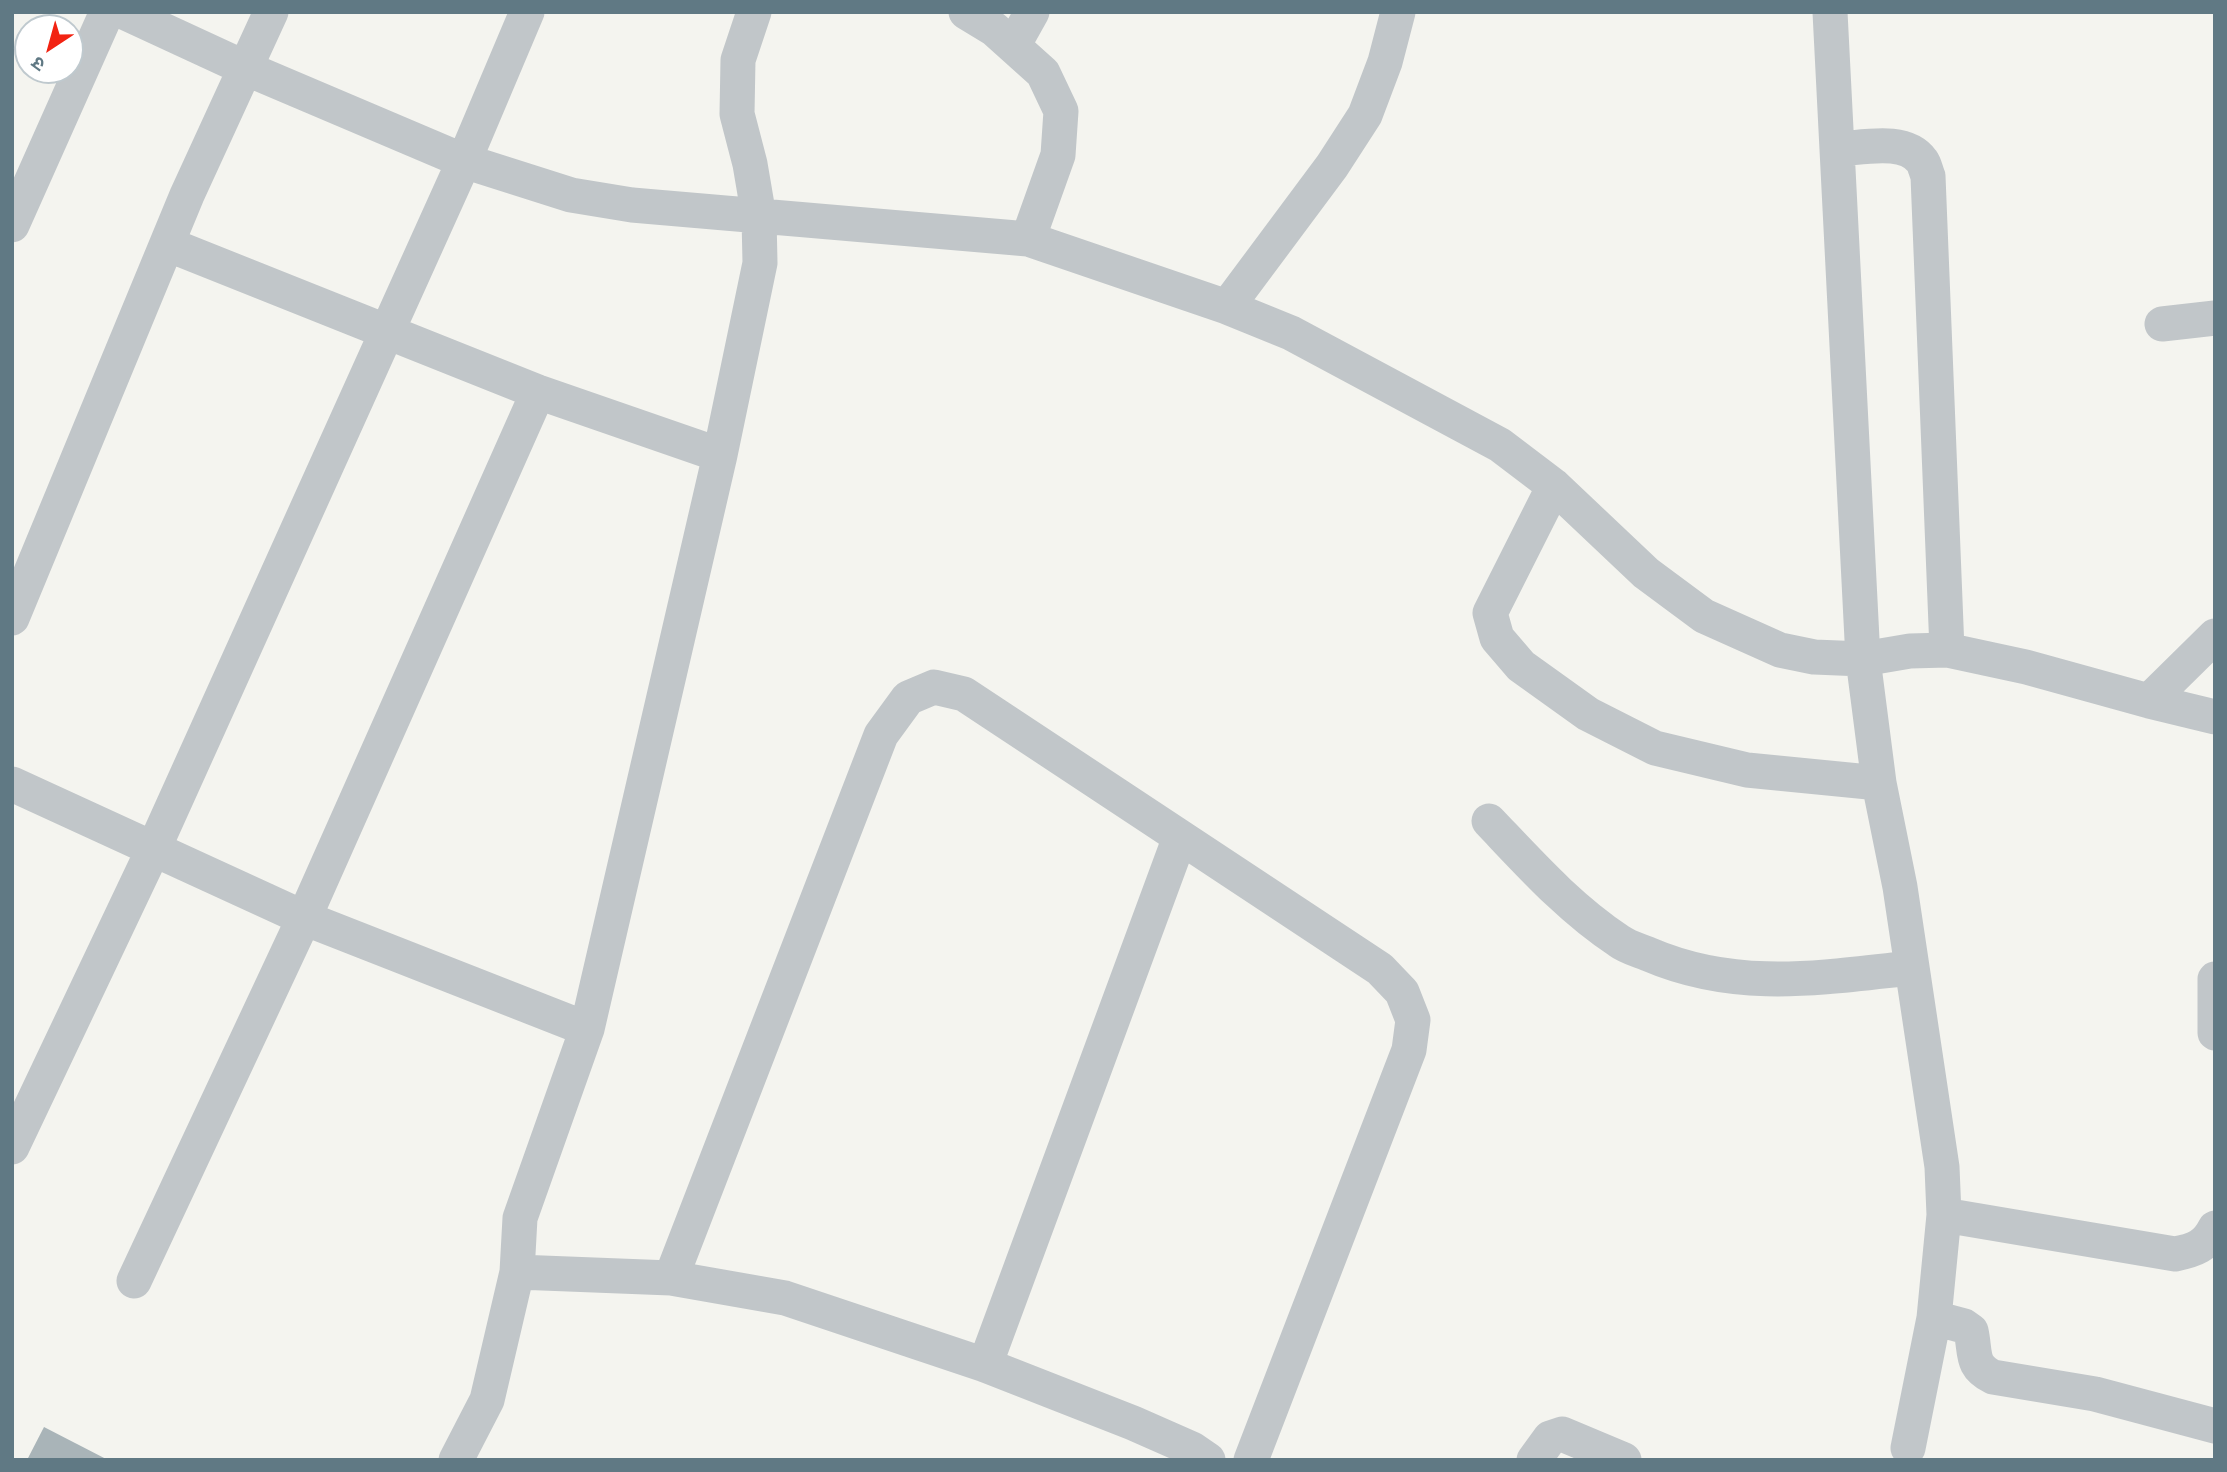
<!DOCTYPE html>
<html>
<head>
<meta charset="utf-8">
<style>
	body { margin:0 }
	#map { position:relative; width:2227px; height:1472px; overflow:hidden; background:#f4f4ef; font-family:"Archivo Narrow","Noto Sans Devanagari",sans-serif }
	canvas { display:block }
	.frame { position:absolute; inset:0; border:14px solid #607984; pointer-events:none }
	.north { position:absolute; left:14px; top:14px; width:70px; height:70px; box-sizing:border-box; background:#fff; border:2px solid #bfc9ce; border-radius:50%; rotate:216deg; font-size:19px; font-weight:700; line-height:28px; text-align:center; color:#607984 }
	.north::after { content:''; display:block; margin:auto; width:24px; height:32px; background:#f22312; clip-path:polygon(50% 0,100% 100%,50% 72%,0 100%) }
</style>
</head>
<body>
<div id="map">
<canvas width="2227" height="1472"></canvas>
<div class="frame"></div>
<div class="north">उ</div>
</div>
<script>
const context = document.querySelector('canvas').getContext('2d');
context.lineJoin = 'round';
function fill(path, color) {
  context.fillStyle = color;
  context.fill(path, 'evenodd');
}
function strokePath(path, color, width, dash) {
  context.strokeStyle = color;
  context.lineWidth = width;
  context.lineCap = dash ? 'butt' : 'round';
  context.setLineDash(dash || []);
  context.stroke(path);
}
const building = new Path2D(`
	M44 1427 108 1460H27Z`);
const street = new Path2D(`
	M124 12 245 68 464 161 571 195 632 205 1028 239 1227 307 1291 333 1500 445 1554 486 1646 573 1704 616 1780 650 1814 657 1863 659 1910 651 1947 650 2026 667 2149 701 2215 717
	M966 12 994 29 1043 73 1061 111 1058 155 1028 239
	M1830 12 1863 659 1879 783 1900 887 1942 1167 1944 1215 1934 1318 1908 1448
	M1013 46 1032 12
	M1837 149C1862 148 1905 137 1922 161 1925 165 1926 172 1928 176L1947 650
	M12 225 107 12
	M167 244 538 392 720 455
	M1227 307 1332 166 1365 115 1385 62 1398 12
	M2162 324 2215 318
	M1554 486 1490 613 1497 638 1521 666 1588 714 1655 748 1747 770 1879 783
	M12 618 187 195 271 12
	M2149 701 2215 636
	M12 784 304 918 587 1029
	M1489 821C1530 864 1569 908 1619 941 1627 947 1638 950 1648 954 1736 992 1819 978 1912 968
	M2215 979V1033
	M12 1147 153 850 464 161 527 12
	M1944 1215 2175 1254C2195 1250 2206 1246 2215 1228
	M517 1272 671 1278 785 1298 985 1365 1133 1423 1192 1449 1208 1460
	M671 1278 881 735 908 698 934 687 964 694 1380 969 1402 992 1413 1020 1409 1050 1251 1460
	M134 1281 304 918 538 392
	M1934 1318 1964 1326 1971 1331C1976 1353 1970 1366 1993 1377L2095 1394 2215 1426
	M985 1365 1180 837
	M456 1460 487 1400 517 1272 520 1218 587 1029 720 455 760 263 759 217 750 164 737 114 738 60 754 12
	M1534 1460 1550 1438 1562 1434 1624 1460`);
fill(building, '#a9b4b8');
strokePath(street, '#c1c6c9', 35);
</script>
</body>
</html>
